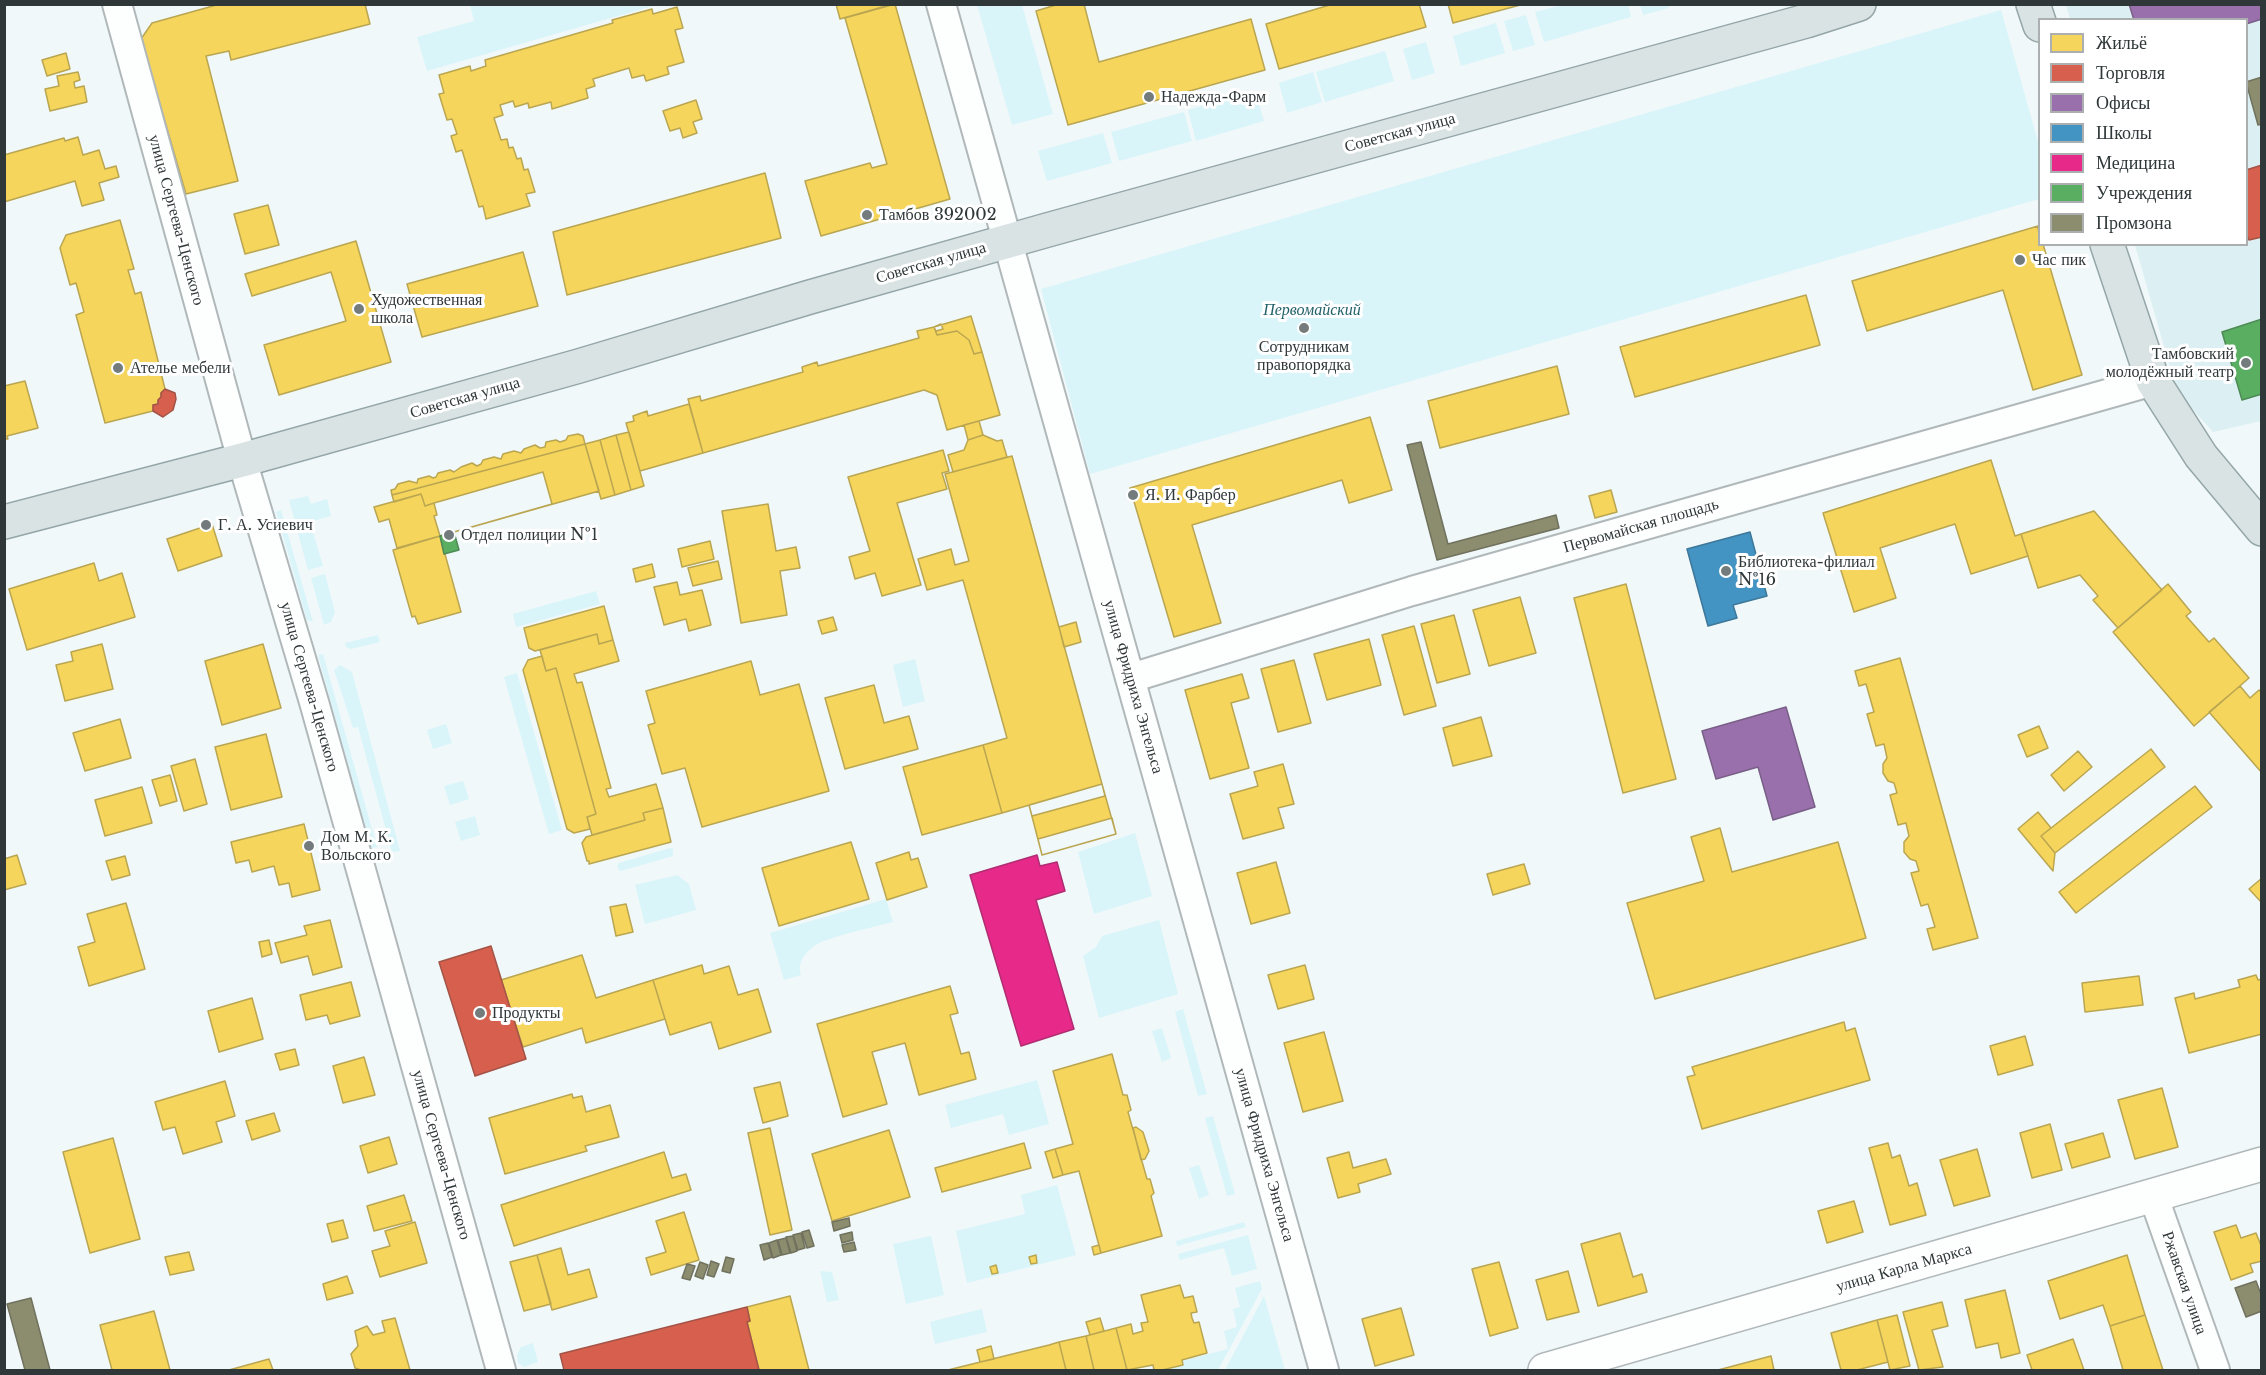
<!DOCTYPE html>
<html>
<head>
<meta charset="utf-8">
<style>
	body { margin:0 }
	#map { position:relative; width:2266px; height:1375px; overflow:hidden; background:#f0f8fa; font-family:"Libre Baskerville",serif }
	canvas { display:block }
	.frame { position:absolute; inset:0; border:6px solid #2f3738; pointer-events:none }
	.legend { position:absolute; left:2038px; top:18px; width:210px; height:228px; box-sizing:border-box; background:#fff; border:2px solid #acafaf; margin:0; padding:8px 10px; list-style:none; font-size:18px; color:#2f3738 }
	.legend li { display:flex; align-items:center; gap:12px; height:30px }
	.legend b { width:30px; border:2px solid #acafaf }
</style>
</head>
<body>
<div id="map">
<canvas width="2266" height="1375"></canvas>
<div class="frame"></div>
<ul class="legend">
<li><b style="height:16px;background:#f6d55c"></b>Жильё</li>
<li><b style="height:16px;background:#d6604d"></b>Торговля</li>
<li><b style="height:16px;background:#9970ab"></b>Офисы</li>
<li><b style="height:16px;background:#4393c3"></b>Школы</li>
<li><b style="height:16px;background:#e7298a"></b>Медицина</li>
<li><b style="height:16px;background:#5aae61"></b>Учреждения</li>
<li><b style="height:16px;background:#8c8c6e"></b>Промзона</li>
</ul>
</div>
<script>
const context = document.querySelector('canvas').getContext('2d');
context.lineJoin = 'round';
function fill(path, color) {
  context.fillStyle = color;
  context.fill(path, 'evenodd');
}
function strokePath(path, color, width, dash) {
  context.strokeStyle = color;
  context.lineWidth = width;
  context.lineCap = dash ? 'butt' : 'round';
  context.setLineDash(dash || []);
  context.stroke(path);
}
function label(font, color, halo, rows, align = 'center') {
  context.font = font + ' "Libre Baskerville",serif';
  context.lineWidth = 6;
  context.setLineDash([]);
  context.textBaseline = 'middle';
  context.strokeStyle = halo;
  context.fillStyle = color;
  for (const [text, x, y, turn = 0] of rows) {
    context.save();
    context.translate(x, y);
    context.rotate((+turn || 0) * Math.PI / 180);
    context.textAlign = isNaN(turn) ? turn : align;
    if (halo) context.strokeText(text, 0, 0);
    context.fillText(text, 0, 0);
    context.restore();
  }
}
const built = new Path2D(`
	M2066 5H2261V421L2213 432 2177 392 2135 245 2246 244V20L2070 19Z`);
const green = new Path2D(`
	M470 5V4L656 5 427 71 417 37 474 21Z
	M977 5H1022L1053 114 1012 125Z
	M1562 5H1628L1631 17 1544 42 1535 12Z
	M1640 5H1668L1669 8 1643 15Z
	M2001 10 2039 145V199L1090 474 1041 289Z
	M1526 15 1535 45 1513 51 1504 21Z
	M1496 23 1505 53 1461 66 1453 36Z
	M1426 42 1435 73 1412 80 1403 49Z
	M1385 51 1394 81 1325 102 1316 72Z
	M1313 72 1322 102 1287 113 1279 83Z
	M1255 91 1264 121 1196 141 1188 110Z
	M1184 112 1192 141 1119 161 1111 132Z
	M1103 133 1112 163 1047 181 1038 151Z
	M308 496 311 504 327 499 331 516 310 522 323 566 308 570 289 500Z
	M281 510 313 622 307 620 276 512Z
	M325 574 335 612 331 622 324 625 311 578Z
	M596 591 600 604 516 627 513 614Z
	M378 635 380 642 351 649 346 647 345 643Z
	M323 654 377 847 371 848 318 655Z
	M915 659 925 701 903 707 893 665Z
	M340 665 352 672 400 851 392 852 358 727 353 728 334 670Z
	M517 673 562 830 549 834 504 677Z
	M446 724 452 743 433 749 427 730Z
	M463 781 469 799 450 805 444 786Z
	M475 816 480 835 461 841 455 822Z
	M1135 833 1152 896 1094 914 1078 852Z
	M670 848 673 849V856L621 871 619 870 617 866 619 863Z
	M677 875 689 884 696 910 645 924 635 885Z
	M886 899 893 922C875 927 827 937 814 946 805 953 797 963 801 975L784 980 770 933Z
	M1159 920 1178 994 1099 1018 1083 956 1096 947 1102 936Z
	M1183 1009 1207 1094 1198 1096 1175 1012Z
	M1162 1028 1171 1058 1162 1062 1152 1031Z
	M1037 1080 1049 1124 1009 1135 1003 1114 951 1128 945 1105Z
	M1213 1116 1235 1194 1227 1196 1205 1118Z
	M1199 1165 1209 1195 1199 1199 1189 1168Z
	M1057 1185 1076 1255 967 1283 956 1231 1025 1214 1021 1195Z
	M1244 1222 1246 1227 1177 1246 1176 1241Z
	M1248 1235 1257 1269 1232 1276 1224 1248 1180 1260 1178 1254Z
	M931 1236 944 1295 906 1304 893 1244Z
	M820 1271 832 1272 839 1300 827 1302Z
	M1260 1281 1262 1289 1218 1370H1147L1228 1349 1224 1331 1237 1327 1233 1309 1240 1307 1235 1288Z
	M1264 1296 1285 1370H1225Z
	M982 1309 987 1332 935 1344 930 1322Z
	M533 1343 538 1362 524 1367 518 1363 517 1355 521 1347Z`);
const homes = new Path2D(`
	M220 4H365L370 24 231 60 229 51 206 56 238 181 186 194 141 39 152 23Z
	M836 4H886V6L840 19Z
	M895 4 950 199 821 236 805 181 870 163 872 168 887 164 845 18Z
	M1059 4H1084L1099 62 1251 19 1265 70 1068 125 1036 11Z
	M1333 4H1419L1426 27 1279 69 1266 24Z
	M1448 4H1524L1453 23Z
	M677 7 683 28 675 30 684 62 667 67 669 74 646 81 644 75 632 78 629 68 593 79 595 86 586 89 588 98 552 109 551 102 529 108 528 103 515 107 513 101 500 105 503 115 494 118 501 140 507 139 509 148 513 147 517 159 521 158 524 170 528 169 535 192 526 194 530 206 486 219 483 206 479 207 462 150 456 152 451 136 457 134 452 119 447 120 439 94 444 93 439 75 470 66 471 71 486 66 485 60 613 23 612 20 652 9 653 14Z
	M66 53 70 69 47 76 42 60Z
	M78 72 80 80 74 82 75 88 84 86 87 102 50 111 45 89 59 86 57 76Z
	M696 100 702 119 693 122 697 133 683 138 680 128 670 131 663 111Z
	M78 137 83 155 99 150 105 169 116 166 119 177 99 183 104 200 82 206 75 181 4 202V155L64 138 65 141Z
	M765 173 781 238 567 295 553 232Z
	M268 205 279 245 245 254 234 214Z
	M120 220 134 269 128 270 135 294 141 292 165 389 161 393V397L158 400V404L153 405V411L105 423 76 315 84 312 76 283 70 285 60 248 66 235Z
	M2038 226 2040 244H2043L2082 375 2033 390 2003 290 1867 331 1852 281Z
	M356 241 391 362 279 395 264 345 346 321 331 272 252 296 245 274Z
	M523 252 538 306 422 337 407 284Z
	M1806 295 1820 345 1635 397 1620 347Z
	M971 316 982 352 974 354 969 340 957 331 937 335 934 327Z
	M941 324 943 329 936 331 934 327Z
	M934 327 937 335 957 331 969 340 974 354 982 352 1000 415 947 430 937 395 924 390 703 453 688 399 700 396 701 401 803 372 802 367 817 362 818 366 919 338 917 331Z
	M1557 366 1569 414 1440 448 1428 401Z
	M25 381 38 428 7 436 8 439H4V386Z
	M689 404 703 453 640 471 626 423 634 421 633 416 647 411 648 416Z
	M1370 417 1392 490 1349 503 1342 480 1192 525 1221 623 1174 637 1130 488Z
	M979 421 983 435 968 440 964 425Z
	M629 432 644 486 631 490 616 435Z
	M578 434 583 436 585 444 392 495 391 490 395 489 398 484 409 481 417 483 418 479 429 476 433 478 436 477 438 473 450 470 454 472 461 467 472 463 477 466 481 464 483 460 494 457 501 459 503 454 514 451 521 453 524 449 535 445 540 448 545 447 546 442 556 440 560 442 566 440 568 436Z
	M616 435 631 490 615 495 600 440Z
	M983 435 997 441 1002 440 1007 457 953 472 948 455 964 450 968 440Z
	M600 440 615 495 601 499 585 444Z
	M585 444 599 491 440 536 434 516 437 515 434 503 425 506 421 494 394 502 392 495Z
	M943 450 949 471 942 473 947 489 897 503 921 585 882 596 875 573 855 579 849 557 870 551 848 477Z
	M1012 456 1102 784 1002 813 983 745 1007 738 963 580 927 590 918 559 951 549 955 565 969 561 945 474Z
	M1991 460 2015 536 2021 534 2028 556 1971 574 1955 524 1880 548 1896 598 1854 612 1823 513Z
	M543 472 552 504 440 536 434 516 437 515 434 503Z
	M1611 490 1617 512 1595 518 1589 496Z
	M421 494 425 506 434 503 437 515 434 516 440 536 397 548 389 519 379 522 374 507Z
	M768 504 776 551 796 547 800 568 780 571 787 615 741 623 722 511Z
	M2094 511 2162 590 2118 628 2093 600 2098 596 2080 575 2038 588 2021 534Z
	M212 524 222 556 178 571 167 539Z
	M440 536 461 612 418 624 415 616 412 617 393 550Z
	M710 541 714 559 682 567 678 549Z
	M718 561 722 579 693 586 688 568Z
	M94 563 99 581 122 573 135 617 27 650 9 589Z
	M652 564 655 577 636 582 633 569Z
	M677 582 680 595 702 590 711 625 689 631 686 619 664 625 654 587Z
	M1626 584 1676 779 1623 793 1574 598Z
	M2168 584 2191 612 2186 616 2209 642 2214 638 2249 678 2194 726 2113 632Z
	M1520 597 1536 653 1489 666 1473 610Z
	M604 606 613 640 599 644 597 634 535 651 529 648 524 628Z
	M1454 615 1470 674 1437 683 1421 624Z
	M833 617 837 630 822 634 818 621Z
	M1076 622 1081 642 1064 647 1059 627Z
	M1414 626 1436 706 1404 715 1382 635Z
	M597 634 599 644 613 640 619 661 574 674 577 683 582 682 611 788 606 789 609 797 656 784 663 808 643 813 645 820 592 835 587 817 596 814 556 668 546 671 540 650Z
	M1369 639 1381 685 1327 700 1314 654Z
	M102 644 113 689 65 701 56 665 73 661 71 652Z
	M263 644 281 708 222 725 205 661Z
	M542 656 546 671 556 668 596 814 587 817 590 829 574 833 567 829 523 670 528 660Z
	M1900 658 1978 938 1933 950 1927 929 1935 927 1928 904 1921 906 1911 873 1919 871 1916 861 1910 859 1904 852V842L1909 836 1906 823 1898 825 1890 795 1897 793 1894 783 1888 781 1883 773V764L1887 758 1884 744 1876 746 1867 714 1874 712 1866 684 1859 686 1855 671Z
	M1294 660 1311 723 1278 732 1261 669Z
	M751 661 760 695 799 684 829 791 702 827 685 768 662 774 648 725 655 723 646 691Z
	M1242 674 1249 698 1231 703 1249 768 1210 779 1185 690Z
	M874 685 884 723 909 716 918 749 845 769 825 698Z
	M2240 686 2250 698 2259 690 2262 693V773L2209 712Z
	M1481 717 1492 756 1453 766 1443 728Z
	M120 719 131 758 85 771 73 733Z
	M2039 726 2048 748 2027 757 2018 735Z
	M266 734 282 797 231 810 215 747Z
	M983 745 1002 813 922 835 903 767Z
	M2151 749 2165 767 2055 853 2041 836Z
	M2078 751 2092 767 2064 791 2051 775Z
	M195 759 207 804 184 811 171 766Z
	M1283 764 1294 804 1278 808 1284 828 1243 839 1230 794 1258 786 1254 772Z
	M170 775 177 801 160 806 152 780Z
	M1102 784 1105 796 1032 816 1029 805Z
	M1102 784 1116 834 1042 855 1029 805Z
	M2195 786 2212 807 2076 913 2059 892Z
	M142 787 152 823 105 836 95 800Z
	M663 808 671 842 589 864V861H587L582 843 586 837 645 820 643 813Z
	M2038 812 2051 828 2041 836 2055 853 2053 871 2018 829Z
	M1112 818 1116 834 1042 855 1038 839Z
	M304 824 320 890 292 897 289 883 279 885 274 866 252 872 249 860 236 863 231 842Z
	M1720 828 1732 872 1838 842 1866 938 1655 999 1627 903 1704 881 1691 837Z
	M851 842 869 899 779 926 762 868Z
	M909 852 911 860 918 858 927 887 887 900 876 863Z
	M17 855 26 884 4 890V859Z
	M125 856 130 875 112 880 106 861Z
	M1276 862 1290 913 1251 924 1237 873Z
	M1524 864 1530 884 1493 895 1487 874Z
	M2262 878V903L2249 889Z
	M126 903 145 969 89 986 78 947 95 942 87 914Z
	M626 904 633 932 616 936 610 907Z
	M330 920 342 967 313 975 308 956 281 963 275 943 307 935 304 926Z
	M269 940 272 954 262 957 259 942Z
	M582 955 596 998 653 980 665 1019 586 1043 582 1028 523 1047 501 980Z
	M702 965 704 974 729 966 738 995 758 989 771 1032 719 1049 711 1022 670 1035 653 980Z
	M1305 965 1314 999 1278 1009 1268 975Z
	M2256 975 2258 980 2262 979V1034L2189 1053 2175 998 2194 993 2195 999 2240 987 2238 980Z
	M2139 976 2143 1005 2085 1012 2082 983Z
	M351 982 360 1016 330 1024 327 1015 306 1020 300 995Z
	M950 986 958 1013 950 1015 961 1054 969 1052 976 1079 919 1095 905 1043 872 1052 887 1104 843 1117 817 1024Z
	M252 998 263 1039 219 1052 208 1011Z
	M1844 1022 1846 1031 1855 1028 1870 1080 1702 1129 1687 1077 1695 1075 1692 1067Z
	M1324 1032 1343 1101 1303 1112 1284 1043Z
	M2025 1036 2033 1065 1998 1075 1990 1046Z
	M295 1049 299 1065 280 1070 275 1054Z
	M1112 1054 1123 1095H1127L1131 1110 1128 1112 1147 1179H1150L1154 1193 1151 1196 1162 1236 1101 1253 1079 1171 1063 1175 1055 1149 1073 1144 1053 1071Z
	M364 1057 375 1095 343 1103 333 1066Z
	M225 1081 235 1116 216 1122 222 1142 183 1154 175 1127 163 1130 155 1102Z
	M780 1082 788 1116 763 1123 754 1088Z
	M2162 1088 2178 1147 2135 1159 2118 1100Z
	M572 1094 573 1098 582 1096 586 1112 610 1105 619 1137 585 1146 587 1151 505 1174 489 1118Z
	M274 1113 280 1131 252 1140 246 1121Z
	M2050 1124 2062 1170 2032 1178 2020 1133Z
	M1136 1127 1143 1132 1149 1151 1145 1159 1141 1160 1133 1128Z
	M770 1128 792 1230 770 1235 748 1133Z
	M889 1130 910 1197 832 1221 812 1154Z
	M2103 1133 2110 1157 2072 1168 2065 1144Z
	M389 1137 397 1164 368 1173 360 1146Z
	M113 1138 140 1239 90 1253 63 1152Z
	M1024 1143 1031 1168 942 1192 935 1168Z
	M1888 1143 1892 1158 1900 1155 1909 1186 1917 1183 1926 1215 1890 1225 1869 1148Z
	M1055 1149 1063 1175 1053 1178 1045 1152Z
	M1977 1149 1990 1196 1954 1206 1940 1160Z
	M664 1152 672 1178 686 1174 691 1190 514 1246 501 1205Z
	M1349 1152 1353 1168 1386 1159 1391 1174 1358 1184 1360 1192 1338 1198 1327 1158Z
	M404 1195 412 1221 374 1231 367 1206Z
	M1854 1201 1863 1232 1827 1243 1818 1211Z
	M684 1212 699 1260 651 1275 646 1258 666 1252 656 1221Z
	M343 1220 348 1238 332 1242 327 1224Z
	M415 1222 427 1263 380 1277 372 1251 390 1246 385 1231Z
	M2236 1225 2241 1238 2256 1233 2262 1248V1261L2250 1264 2253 1272 2231 1280 2214 1232Z
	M1620 1233 1633 1277 1642 1274 1647 1292 1598 1306 1581 1244Z
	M1099 1245 1101 1253 1094 1255 1092 1247Z
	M561 1248 568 1275 589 1269 597 1297 552 1310 537 1255Z
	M189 1252 194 1270 170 1275 165 1257Z
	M537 1255 551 1304 524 1311 510 1262Z
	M1036 1255 1037 1263 1031 1264 1029 1257Z
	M2127 1255 2145 1315 2110 1326 2103 1305 2060 1319 2048 1281Z
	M1499 1262 1518 1328 1490 1336 1472 1269Z
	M996 1265 998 1273 992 1274 990 1267Z
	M1568 1271 1579 1312 1547 1320 1536 1280Z
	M347 1276 353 1293 327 1300 323 1284Z
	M1180 1285 1184 1298 1193 1296 1197 1312 1191 1313 1192 1318 1194 1323 1199 1322 1207 1353 1182 1360 1183 1365 1162 1370H1154L1153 1365 1127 1370 1116 1328 1131 1324 1133 1334 1143 1331 1141 1323 1148 1322 1141 1295Z
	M2005 1290 2020 1353 2001 1358 1998 1343 1976 1348 1965 1300Z
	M790 1296 809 1370H759L747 1322 750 1321 747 1307Z
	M1942 1302 1948 1326 1932 1330 1943 1367 1919 1370 1903 1312Z
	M1401 1308 1414 1355 1375 1366 1362 1319Z
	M154 1311 170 1370H112L100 1325Z
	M1897 1315 1910 1366 1890 1370 1877 1320Z
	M2145 1315 2163 1370H2123L2110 1326Z
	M395 1318 410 1370H361L355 1368 351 1354 358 1346 355 1331 367 1326 373 1335 385 1332 382 1321Z
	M1100 1318 1104 1331 1090 1335 1086 1322Z
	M1877 1320 1888 1362 1857 1370H1841L1831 1333Z
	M1116 1328 1127 1370H1094L1086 1336Z
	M1086 1336 1094 1370H1066L1059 1342Z
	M2073 1339 2084 1370H2032L2027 1355Z
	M1059 1342 1066 1370H948L1049 1345Z
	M991 1346 994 1359 980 1362 977 1350Z
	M1771 1356 1774 1370H1718Z
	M269 1359 273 1370H229Z`);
const shops = new Path2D(`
	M2262 165V237L2249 240 2246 233V170Z
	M165 389 175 393 176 399 173 410 163 417 153 411V405L158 404V400L161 397V393Z
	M491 946 526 1059 475 1076 439 962Z
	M747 1307 750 1321 747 1322 759 1370H564L560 1354Z`);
const offices = new Path2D(`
	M2129 4H2262V19L2246 24V20H2134Z
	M1786 707 1815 807 1773 820 1758 767 1716 779 1702 731Z`);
const schools = new Path2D(`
	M1750 532 1767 596 1733 605 1737 618 1708 626 1687 549Z`);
const health = new Path2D(`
	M1037 855 1040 866 1057 862 1065 891 1036 900 1074 1029 1021 1046 970 875Z`);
const public = new Path2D(`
	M2262 319V394L2242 400 2222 332Z
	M454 532 459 550 444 554 440 536Z`);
const industry = new Path2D(`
	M2262 77V124L2258 125 2246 82Z
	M1421 442 1448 544 1556 515 1559 528 1437 560 1407 445Z
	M849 1218 850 1226 834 1231 832 1222Z
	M809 1230 814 1246 807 1248 802 1232Z
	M852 1232 853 1240 842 1243 840 1235Z
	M801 1233 805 1248 798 1250 793 1235Z
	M793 1236 797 1251 791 1253 786 1237Z
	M786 1238 790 1253 782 1255 778 1240Z
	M777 1240 781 1255 773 1258 769 1243Z
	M854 1242 856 1250 844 1252 842 1245Z
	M768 1243 772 1257 764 1260 760 1245Z
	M726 1257 734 1259 730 1273 722 1271Z
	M711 1261 719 1264 714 1277 707 1275Z
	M700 1262 708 1265 703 1279 695 1276Z
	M687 1264 695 1266 690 1280 682 1278Z
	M2256 1281 2262 1297V1311L2246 1317 2235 1288Z
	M31 1298 50 1370H25L7 1304Z`);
const street = new Path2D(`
	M117 4 242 460 314 702 501 1370
	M941 4 1324 1370
	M1131 678 1412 591 2153 381
	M2153 1195 2215 1370`);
const secondary = new Path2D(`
	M1545 1370 2262 1164`);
const primary = new Path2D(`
	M2033 4 2040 25
	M2107 244 2153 381 2201 456 2262 529
	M4 522 242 460 579 366 810 297 1051 229 1806 21 1859 4`);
const markers = [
	[1149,97,6,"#737b7c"],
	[867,215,6,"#737b7c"],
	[2020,260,6,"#737b7c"],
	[359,309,6,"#737b7c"],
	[1304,328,6,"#737b7c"],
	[2246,363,6,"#737b7c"],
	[118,368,6,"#737b7c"],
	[1133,495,6,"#737b7c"],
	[206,525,6,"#737b7c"],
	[449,535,6,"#737b7c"],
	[1726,571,6,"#737b7c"],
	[309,846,6,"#737b7c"],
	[480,1013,6,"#737b7c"]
];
const poiNames = [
	["Надежда-Фарм",1161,97],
	["Тамбов 392002",879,215],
	["Час пик",2032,260],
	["Художественная",371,300],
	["школа",371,318],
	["Сотрудникам",1304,347,"center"],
	["правопорядка",1304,365,"center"],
	["Тамбовский",2234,354,"right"],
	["молодёжный театр",2234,372,"right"],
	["Ателье мебели",130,368],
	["Я. И. Фарбер",1145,495],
	["Г. А. Усиевич",218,525],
	["Отдел полиции №1",461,535],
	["Библиотека-филиал",1738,562],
	["№16",1738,580],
	["Дом М. К.",321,837],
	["Вольского",321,855],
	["Продукты",492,1013]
];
const streetNames = [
	["Советская улица",1400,133,-15],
	["улица Сергеева-Ценского",176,220,75],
	["Советская улица",931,263,-16],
	["Советская улица",465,398,-16],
	["Первомайская площадь",1641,526,-16],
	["улица Сергеева-Ценского",309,687,74],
	["улица Фридриха Энгельса",1133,687,74],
	["улица Сергеева-Ценского",441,1155,74],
	["улица Фридриха Энгельса",1264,1155,74],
	["улица Карла Маркса",1904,1268,-16],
	["Ржавская улица",2184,1283,71]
];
const parkNames = [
	["Первомайский",1312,310]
];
fill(built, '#dcf0f3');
fill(green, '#d9f5f9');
fill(homes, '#f6d55c');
strokePath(homes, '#baa651', 1.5);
fill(shops, '#d6604d');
strokePath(shops, '#a45447', 1.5);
fill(offices, '#9970ab');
strokePath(offices, '#795f88', 1.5);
fill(schools, '#4393c3');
strokePath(schools, '#3d7799', 1.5);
fill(health, '#e7298a');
strokePath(health, '#b02d71', 1.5);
fill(public, '#5aae61');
strokePath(public, '#4d8a55', 1.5);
fill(industry, '#8c8c6e');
strokePath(industry, '#70725e', 1.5);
strokePath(street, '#b1b8ba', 32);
strokePath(secondary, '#b1b8ba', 36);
strokePath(primary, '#94a6a8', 36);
strokePath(street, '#fdfefe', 28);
strokePath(secondary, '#fdfefe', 33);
strokePath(primary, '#dae3e4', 33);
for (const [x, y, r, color] of markers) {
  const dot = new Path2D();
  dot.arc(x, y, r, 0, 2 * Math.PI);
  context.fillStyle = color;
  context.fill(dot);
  strokePath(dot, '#fff', 2);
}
label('16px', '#2f3738', '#fff', poiNames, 'left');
label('16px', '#2f3738', '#fff', streetNames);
label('italic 16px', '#226169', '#fff', parkNames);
</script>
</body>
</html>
